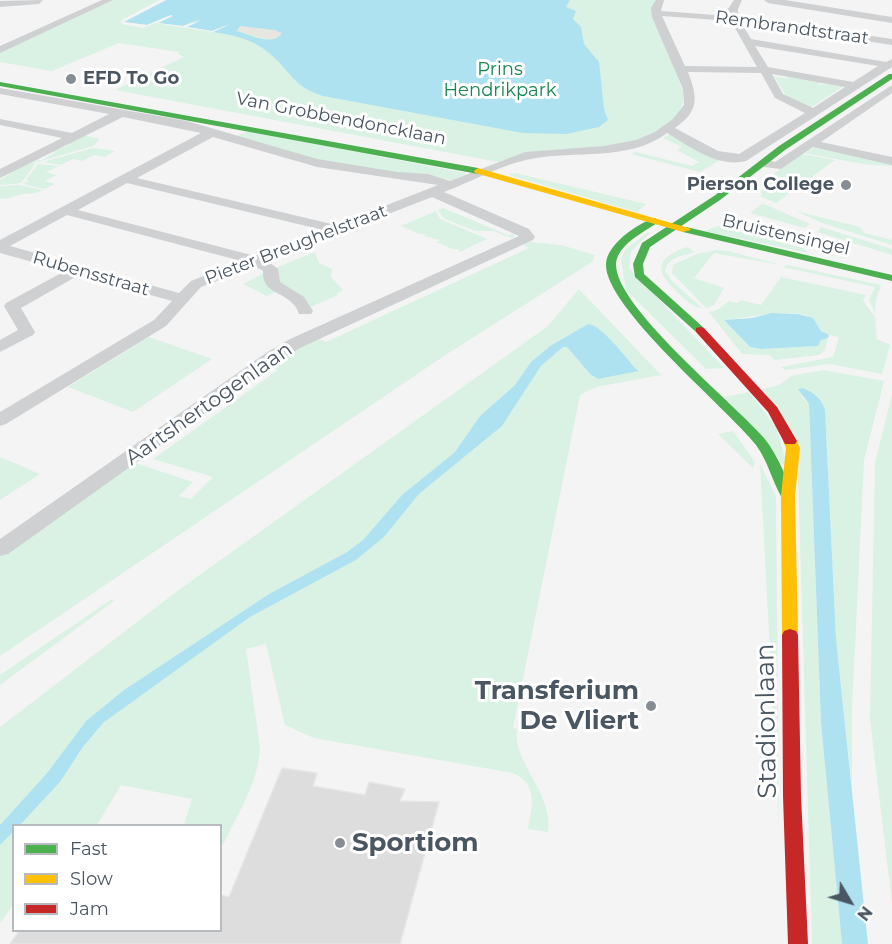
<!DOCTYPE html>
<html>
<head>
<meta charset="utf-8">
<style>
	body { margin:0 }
	#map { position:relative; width:892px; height:944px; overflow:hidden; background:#f4f4f4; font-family:Montserrat,sans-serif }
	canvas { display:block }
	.legend { position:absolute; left:12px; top:824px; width:210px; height:108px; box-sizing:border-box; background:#fff; border:2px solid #b7bbc0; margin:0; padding:8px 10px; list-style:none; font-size:18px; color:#4a5661 }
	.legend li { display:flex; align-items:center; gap:12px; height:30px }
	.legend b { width:30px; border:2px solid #b7bbc0 }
	.north { position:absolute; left:820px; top:872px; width:60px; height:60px; -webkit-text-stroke:4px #fff; paint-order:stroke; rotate:128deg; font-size:16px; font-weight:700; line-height:24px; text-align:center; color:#4a5661 }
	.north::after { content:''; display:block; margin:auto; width:21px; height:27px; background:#4a5661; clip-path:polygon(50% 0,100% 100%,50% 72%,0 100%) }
</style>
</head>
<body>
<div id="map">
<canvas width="892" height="944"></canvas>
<ul class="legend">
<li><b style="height:8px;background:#4caf50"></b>Fast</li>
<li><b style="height:8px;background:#ffc107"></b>Slow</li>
<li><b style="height:8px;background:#c62828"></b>Jam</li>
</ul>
<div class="north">N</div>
</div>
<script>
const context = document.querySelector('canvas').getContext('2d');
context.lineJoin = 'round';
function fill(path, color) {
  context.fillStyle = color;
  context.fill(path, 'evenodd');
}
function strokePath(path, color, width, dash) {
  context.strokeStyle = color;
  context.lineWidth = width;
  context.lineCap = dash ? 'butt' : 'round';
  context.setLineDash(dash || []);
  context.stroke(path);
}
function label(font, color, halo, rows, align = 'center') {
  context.font = font + ' Montserrat,sans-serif';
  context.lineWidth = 6;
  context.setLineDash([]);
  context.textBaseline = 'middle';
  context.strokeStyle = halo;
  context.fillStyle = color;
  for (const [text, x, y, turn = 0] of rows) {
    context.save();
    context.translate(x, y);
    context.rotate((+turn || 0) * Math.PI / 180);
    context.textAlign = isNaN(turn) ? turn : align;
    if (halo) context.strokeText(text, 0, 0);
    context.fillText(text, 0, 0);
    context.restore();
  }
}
const green = new Path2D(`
	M111 0H657L653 11 683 91V102L678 115 656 136 637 144 550 150 504 163 115 90 184 57 178 54 179 52 119 43 52 71 0 62V53Z
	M784 75 827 82 818 84 819 85 833 83 844 86 810 108 786 96 774 76 790 79Z
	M250 131 465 173V175L452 180 403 174 296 156 233 137Z
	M671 134 723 158 700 172 631 154 636 152 692 166 699 162 677 150 682 147 663 138Z
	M82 135 100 139 93 146 38 162 32 161 42 160 56 152 52 151C57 148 63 149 69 145L65 144Z
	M816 147 892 162V166L863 164 804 153Z
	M93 148 115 151 105 157 94 155 83 161 73 159 61 165 43 162Z
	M802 154 835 160 776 203 761 197C762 177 787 165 802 154Z
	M29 162 36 163 21 183 0 185V180Z
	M38 164 59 166 46 172 56 175 45 181 55 184 45 189 23 184 29 181 26 180Z
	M515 173 646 204 637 212 509 175Z
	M19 185 43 190C32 196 28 192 19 195 11 197 9 200 0 198V186Z
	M762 204H764L810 224 805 228 750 213Z
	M443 208 508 235 516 233 513 235 515 236 511 238 494 231H475L443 218 438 210Z
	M436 211 440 219 487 239 460 252 458 251 460 249H452L437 242 440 240 424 236 426 234H419L401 226Z
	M796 211 860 227 864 233 892 240V245L825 224Z
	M718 226 803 248 809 253 705 231Z
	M821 227 892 249V255L818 232Z
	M648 232 650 233 631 251 629 268 724 368 706 369 626 290 621 259 625 250Z
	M530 242 561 245 595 255 592 262 447 354 0 656V556L132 462 193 482 179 496 191 499 213 477 153 459 278 370 273 368 281 362 276 360 317 338 326 342 529 248 523 245Z
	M687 247 695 252C682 256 668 257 665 271L673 282 702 308C692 308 686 299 678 293 654 271 655 258 687 247Z
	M717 250 728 251 781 265 714 253 694 278 724 288 714 305 706 308 672 273 673 265 697 254Z
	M315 252 319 263 332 269 331 277 343 290 336 294 338 295 306 309 281 288 275 268Z
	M787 265 881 285 876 300 875 313 869 300 875 287 783 267Z
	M266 272 278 291 267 296 243 284Z
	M781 277 866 295 863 301 875 317 877 339 890 345 882 374 830 364 785 370 781 367 833 357 839 337C816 333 824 329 809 317 796 308 740 318 725 321L750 347 761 349 818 346 821 340 828 338 825 350 819 355 774 360 770 355 742 354 709 312 717 310 729 301 738 303 740 300 761 305Z
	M579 289 661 375 596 387 580 395 513 728 517 729C512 763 554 793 548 832L528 829C532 806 539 785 513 773L314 738 285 725 266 644 246 649 260 748C258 784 238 813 223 845L221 844 220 826 184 825 192 799 121 785 97 825H20L60 782 83 747 103 723 250 617 356 560 384 537 419 494 502 426 541 366 563 347H567L590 374 598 379 637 371 600 330 588 324 550 346 531 362 515 385 480 416 455 452 402 495 363 540 347 552 269 594 124 690 86 721 47 773 0 825V727L180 589 548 326Z
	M149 337 212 359 133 412 68 387Z
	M823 370 884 381 864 460 852 709V787L836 639 825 410 800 395 809 404 821 723 842 944H812L797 441 763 389 779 385 791 376Z
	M749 392 776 427 789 471 725 397Z
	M892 394V904L870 719 875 463Z
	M733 431 755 462 753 468 718 434Z
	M0 457 40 474 0 500Z
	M760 464 776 496 779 821Z
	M112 599 114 601 0 685V675Z
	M13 832V905L0 923V845Z`);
const sand = new Path2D(`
	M240 26 275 30 282 33 281 36 271 40 237 31Z`);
const water = new Path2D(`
	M166 0H570L566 7 576 11 573 19 581 27 584 44 599 62 604 109 608 120 599 127 566 134 523 133 323 96C292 86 292 72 269 53 253 39 233 35 213 32L229 24 212 31 186 27 199 19 183 26 157 23 171 15 147 25 123 22ZM240 26 275 30 282 33C273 47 250 35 237 31Z
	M772 313 798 314 813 318 821 331 829 335 828 338 821 340 818 346 761 349 750 347 724 320 752 318Z
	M588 324C602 325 626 358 636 369L639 371 598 379 590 374 567 347H563L541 366 502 426 419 494 384 537 356 560 250 617 103 723 83 747 60 782 20 825 14 826 13 832 0 845V825L47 773 86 721 124 690 269 594 347 552 363 540 402 495 455 452 480 416 515 385 531 362 550 346Z
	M803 388C814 393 821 398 825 410L836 639 868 944H842L821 723 809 404 798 389Z`);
const pier = new Path2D(`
	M159 0H166L124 22 147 25 171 15 173 16 158 23 183 26 202 20 187 27 212 31 231 24 213 32 155 23 144 28 121 24 122 20Z`);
const building = new Path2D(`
	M282 768 317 773 313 786 365 795 369 782 405 789 400 801 439 802 400 944H10L20 930H220V895L229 897Z`);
const street = new Path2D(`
	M43 0 39 4 0 7V1Z
	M102 0H113L0 53V46Z
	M656 0H664L661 11 729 16 728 9 734 0H742L738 9V16L892 39V45L741 22 751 39 886 62 892 59V67L746 161C717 168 691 147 667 133 629 162 575 150 531 159 503 164 471 182 444 192L529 229 535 237 533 240 302 347 281 359 8 554 0 556V539L269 351 290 339 519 236 432 197 268 261 278 269 280 282 304 297 313 311 311 314H299C298 312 297 308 295 306 284 291 262 294 263 271L255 266 201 287 166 326 6 424 0 426V412L154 320 172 301 79 275 21 308 35 332 33 335 0 352V340L18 330 4 306 6 303 65 271 0 253V240L201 133 123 117 0 178V169L62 138 0 125V119L72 133 109 114 0 94V88L187 121 317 159 397 172 428 174 450 181 525 152 604 146 636 140 655 132 673 119 684 105 683 89 652 17 651 8ZM662 16 731 21 757 67 685 66ZM755 46 878 66 853 82 768 67ZM688 72 761 73 775 98 805 113 739 154 718 151 675 128C699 111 698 98 688 72ZM772 74 845 87 813 108 783 94ZM213 137 317 167 438 185 336 225 137 178ZM127 183 323 230 255 256 78 210ZM67 215 241 261 191 281 179 293 10 246Z
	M764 0H785L892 17V23L768 3Z
	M892 85V93L821 142 892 157V165L813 147 781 169 764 167 758 163 764 159 775 162Z`);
const fast = new Path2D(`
	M889 74H892V79L785 150 720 200 650 247 643 264 644 274 704 328V332H696L635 277 633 264 642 243 714 196 779 146Z
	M0 82 478 168 482 171 478 174 0 86Z
	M654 218 657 219V223C644 232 617 245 616 264 615 307 734 403 764 438 778 455 785 476 794 495L792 498H782C772 481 768 461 756 445 727 408 604 307 606 264 607 244 637 224 654 218Z
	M686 227 892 275V281L683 232 681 230Z`);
const slow = new Path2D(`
	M478 168 689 228 691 230 683 232 475 173 474 171Z
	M790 437 795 438 800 448 795 496 798 635 796 639H784L782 635 781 496 786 448 783 441Z`);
const jam = new Path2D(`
	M700 327 704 328 777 407 797 441 795 444H785L768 412 696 332V328Z
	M790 629 796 631 798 635 801 796 808 944H788L783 796 782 635 784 631Z`);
const markers = [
	[71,79,6,"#868d94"],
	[846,185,6,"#868d94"],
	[651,706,6,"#868d94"],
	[340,843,6,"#868d94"]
];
const farStreetnames = [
	["Rembrandtstraat",792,28,8],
	["Van Grobbendoncklaan",341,119,11],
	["Bruistensingel",786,235,13],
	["Pieter Breughelstraat",296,245,-21],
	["Rubensstraat",91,274,16]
];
const farParknames = [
	["Prins",500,70],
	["Hendrikpark",500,91]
];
const farPoinames = [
	["EFD To Go",83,79],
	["Pierson College",834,185,"right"]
];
const streetNames = [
	["Aartshertogenlaan",209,404,-35]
];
const nearPoinames = [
	["Transferium",639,691],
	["De Vliert",639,721],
	["Sportiom",352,843,"left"]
];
const nearStreetnames = [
	["Stadionlaan",767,721,-91]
];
fill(green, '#d9f2e3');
fill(sand, '#e7e6e1');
fill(water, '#aee2f0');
fill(pier, '#f4f4f4');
fill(building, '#ddddde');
strokePath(building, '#e5e6e7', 1.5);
fill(street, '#ced0d2');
fill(fast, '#4caf50');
fill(slow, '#ffc107');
fill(jam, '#c62828');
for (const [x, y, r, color] of markers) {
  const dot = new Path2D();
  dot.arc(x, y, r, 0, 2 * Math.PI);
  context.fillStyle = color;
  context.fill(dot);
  strokePath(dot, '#fff', 2);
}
label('18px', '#4a5661', '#fff', farStreetnames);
label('18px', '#17864f', '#fff', farParknames);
label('bold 18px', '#4a5661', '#fff', farPoinames, 'left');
label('21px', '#4a5661', '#fff', streetNames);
label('bold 26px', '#4a5661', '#fff', nearPoinames, 'right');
label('26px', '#4a5661', '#fff', nearStreetnames);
</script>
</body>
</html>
